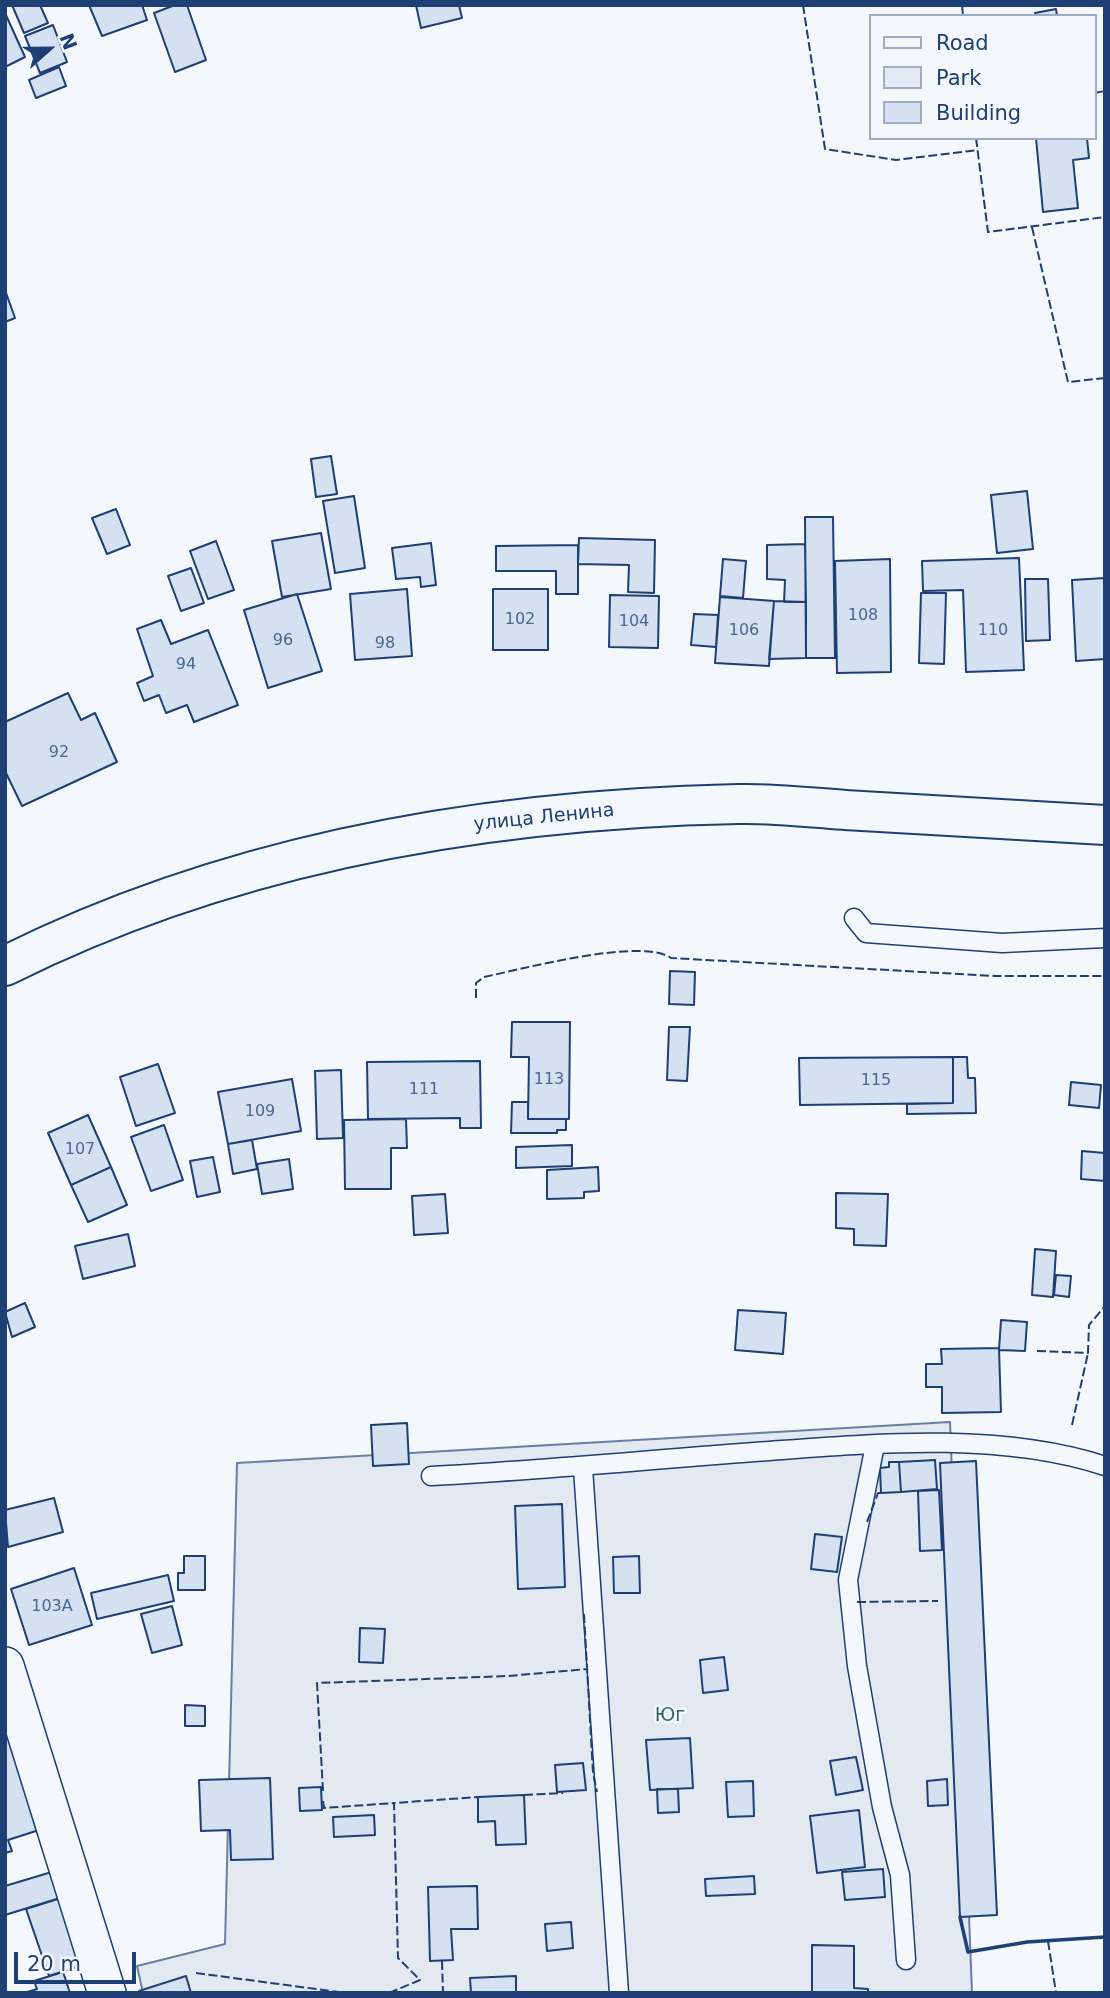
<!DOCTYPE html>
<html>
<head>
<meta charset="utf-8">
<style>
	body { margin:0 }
	#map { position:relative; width:1110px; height:1998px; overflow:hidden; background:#f4f7fb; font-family:"DejaVu Sans",sans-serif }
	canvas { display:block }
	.frame { position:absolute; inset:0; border:7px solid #1d3f73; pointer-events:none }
	.legend { position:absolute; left:869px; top:14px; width:228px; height:126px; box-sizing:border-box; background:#f4f7fb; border:2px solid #9eadc5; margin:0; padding:9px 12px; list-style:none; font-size:21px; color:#1d3f73 }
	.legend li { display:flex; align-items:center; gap:14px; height:35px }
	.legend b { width:35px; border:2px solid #9eadc5 }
	.north { position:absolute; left:14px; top:14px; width:70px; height:70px; -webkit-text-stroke:5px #f4f7fb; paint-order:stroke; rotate:69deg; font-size:19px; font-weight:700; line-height:28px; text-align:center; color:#1d3f73 }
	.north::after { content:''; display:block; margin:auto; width:24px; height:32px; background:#1d3f73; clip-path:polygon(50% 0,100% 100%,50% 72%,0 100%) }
	.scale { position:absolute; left:14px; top:1952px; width:122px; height:32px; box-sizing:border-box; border:4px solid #1d3f73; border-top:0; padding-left:9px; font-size:21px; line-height:24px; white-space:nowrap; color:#1d3f73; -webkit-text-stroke:5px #f4f7fb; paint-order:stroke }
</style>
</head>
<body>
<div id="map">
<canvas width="1110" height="1998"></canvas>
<div class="frame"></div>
<ul class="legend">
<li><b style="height:9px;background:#f4f7fb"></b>Road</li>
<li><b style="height:19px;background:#e3e9f0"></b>Park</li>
<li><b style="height:19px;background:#d5e0f0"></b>Building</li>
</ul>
<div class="north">N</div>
<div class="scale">20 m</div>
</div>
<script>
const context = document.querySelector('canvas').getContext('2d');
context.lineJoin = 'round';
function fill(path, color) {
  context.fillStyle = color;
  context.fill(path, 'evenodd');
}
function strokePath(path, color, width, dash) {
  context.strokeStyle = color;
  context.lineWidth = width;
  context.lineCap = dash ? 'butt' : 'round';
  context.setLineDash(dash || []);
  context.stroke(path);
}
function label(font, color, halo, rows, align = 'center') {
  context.font = font + ' "DejaVu Sans",sans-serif';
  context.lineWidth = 5;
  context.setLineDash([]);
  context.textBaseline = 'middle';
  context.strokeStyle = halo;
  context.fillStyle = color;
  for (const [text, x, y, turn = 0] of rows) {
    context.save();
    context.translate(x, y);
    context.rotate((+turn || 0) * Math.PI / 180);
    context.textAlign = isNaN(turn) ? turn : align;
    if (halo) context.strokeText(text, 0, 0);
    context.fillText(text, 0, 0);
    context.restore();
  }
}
const green = new Path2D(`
	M950 1422 972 1993H143L137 1966 225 1944 237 1463Z`);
const building = new Path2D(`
	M12 5H40L48 23 24 33Z
	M89 5H142L147 20 102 36Z
	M175 5H187L206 60 175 72 154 13Z
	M416 5H459L462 18 421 28Z
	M1056 9 1057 16H1036L1035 13Z
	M5 13 25 57 5 67Z
	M53 25 67 62 40 73 25 36Z
	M59 67 66 86 36 98 29 80Z
	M1036 138H1087L1089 158 1073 160 1078 208 1043 212Z
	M5 290 15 318 5 322Z
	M331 456 337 494 316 497 311 459Z
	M1027 491 1033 549 997 553 991 495Z
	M354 496 365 568 335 573 323 501Z
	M116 509 130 545 107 554 92 518Z
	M805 517H833L835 658H806Z
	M321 533 331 589 282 597 272 541Z
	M579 538 655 540 654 593 628 592 629 565 578 564Z
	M216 541 234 590 208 599 190 551Z
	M431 543 436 585 421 587 420 577 396 579 392 548Z
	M805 544 806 602H784L785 580 767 579V545Z
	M578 545V594H556V571H496V546Z
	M1019 558 1024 670 966 672 963 590 923 591 922 561Z
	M723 559 746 561 743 598 720 596Z
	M890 559 891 672 837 673 835 561Z
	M191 568 204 603 181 611 168 576Z
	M1105 578V659L1076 661 1072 580Z
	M1025 579H1048L1050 640 1026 641Z
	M407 589 412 656 355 660 350 594Z
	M493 589H548V650H493Z
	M921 593H946L944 664 919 663Z
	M297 594 322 671 268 688 244 610Z
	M610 595 659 596 658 648 609 647Z
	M720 597 774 601 769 666 715 663Z
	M774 601 806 602V658L769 659Z
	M694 614 718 615 716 647 691 645Z
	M161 620 171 644 208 630 238 705 194 722 187 705 166 713 159 695 144 701 137 683 153 676 137 629Z
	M68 693 81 720 95 713 117 762 22 806 5 771V722Z
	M670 971 695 972 694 1005 669 1004Z
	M512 1022H570L569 1119H528L529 1057H511Z
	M669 1027H690L687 1081 667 1080Z
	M953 1057V1103L800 1105 799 1058Z
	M953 1057H967L968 1078H975L976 1113 907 1114V1104L953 1103Z
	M480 1061 481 1128H460V1118L368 1119 367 1062Z
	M158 1064 175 1113 136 1126 120 1077Z
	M341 1070 343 1138 317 1139 315 1071Z
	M292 1079 301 1131 228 1144 218 1092Z
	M1071 1082 1101 1085 1099 1108 1069 1105Z
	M512 1102H528V1119H566V1130H557V1133H511Z
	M88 1115 111 1167 71 1185 48 1133Z
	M406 1119 407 1148H391V1189H345L344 1120Z
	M164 1125 183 1180 151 1191 131 1137Z
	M252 1140 257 1169 233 1174 228 1144Z
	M572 1145V1166L516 1168V1147Z
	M1082 1151 1105 1153V1181L1081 1179Z
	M213 1157 220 1192 197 1197 190 1161Z
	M289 1159 293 1189 262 1194 257 1164Z
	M111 1167 127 1205 88 1222 71 1185Z
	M598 1167 599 1191 584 1192V1198L547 1199V1170Z
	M836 1193 888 1194 886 1246 854 1245V1229L836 1228Z
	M445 1194 448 1233 414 1235 412 1196Z
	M128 1234 135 1266 83 1279 75 1246Z
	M1035 1249 1056 1251 1053 1297 1032 1295Z
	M1056 1275 1071 1276 1069 1297 1054 1295Z
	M25 1303 35 1327 12 1337 5 1312Z
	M738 1310 786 1313 783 1354 735 1350Z
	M1001 1320 1027 1322 1025 1351 999 1350Z
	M999 1348 1001 1412 942 1413V1387H926V1364H942L941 1349Z
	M407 1423 409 1464 373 1466 371 1425Z
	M935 1460 937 1489 901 1492 899 1462Z
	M976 1461 997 1915 960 1917 940 1463Z
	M889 1462H899L901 1492 881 1493 880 1468 889 1467Z
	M939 1490 942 1550 920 1551 918 1491Z
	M54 1498 63 1532 8 1547 5 1510Z
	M562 1504 565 1587 518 1589 515 1506Z
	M815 1534 842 1537 837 1572 811 1569Z
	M184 1556H205V1590H178V1573H184Z
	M639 1556 640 1593H614L613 1557Z
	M74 1568 92 1625 29 1645 11 1589Z
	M168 1575 174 1601 97 1619 91 1593Z
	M172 1606 182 1645 152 1653 141 1614Z
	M360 1628 385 1629 383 1663 359 1662Z
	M724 1657 728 1690 703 1693 700 1660Z
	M185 1705 205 1706V1726H185Z
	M10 1738 39 1830 8 1840 12 1851 5 1853V1739Z
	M690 1738 693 1788 650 1790 646 1740Z
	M856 1757 863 1790 836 1795 830 1761Z
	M583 1763 586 1790 557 1792 555 1765Z
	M270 1778 273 1859 231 1860 230 1830 201 1831 199 1780Z
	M947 1779 948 1805 928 1806 927 1781Z
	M753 1781 754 1816 728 1817 726 1782Z
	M321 1787 322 1810 300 1811 299 1788Z
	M657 1789H678L679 1812 658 1813Z
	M524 1795 526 1844 496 1845 495 1821 478 1822V1797Z
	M859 1810 865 1867 817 1873 810 1816Z
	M374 1815 375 1835 334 1837 333 1817Z
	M883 1869 885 1897 845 1900 842 1872Z
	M55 1871 63 1897 5 1915V1886Z
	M754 1876 755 1894 706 1896 705 1879Z
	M477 1886 478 1929H451L453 1960 430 1961 428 1887Z
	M61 1898 83 1965 49 1976 26 1909Z
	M571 1922 573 1948 547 1951 545 1924Z
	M812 1945 854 1946V1988L868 1989V1993H812Z
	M63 1972 70 1993H24L37 1989 34 1981Z
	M186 1976 191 1993H139V1991Z
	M516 1976V1993H471L470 1978Z`);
const lane = new Path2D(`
	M854 918 866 933 1002 943 1105 938
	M875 1445 848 1580 857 1666 882 1807 900 1875 906 1960
	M583 1468 619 1993
	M431 1476C544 1470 656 1459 769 1451 877 1443 1001 1432 1105 1466`);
const street = new Path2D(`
	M5 1666 107 1993`);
const primary = new Path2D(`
	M5 966C231 853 487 809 738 804 779 803 821 809 862 811 943 816 1024 821 1105 825`);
const fence = new Path2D(`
	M803 5 825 149 896 160 978 150
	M962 5 963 16
	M1094 93 1105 91
	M976 138 988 232 1105 217
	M1032 227 1068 382 1105 378
	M476 998V983L484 977C523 969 641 937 671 958L995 976H1105
	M1037 1351 1088 1353 1089 1325 1105 1306
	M1072 1425 1088 1353
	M867 1522 878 1493H881
	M857 1602 938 1601
	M584 1614 593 1773 597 1792
	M323 1791 317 1683 508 1676 587 1669
	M524 1795 563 1793
	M323 1801 324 1808 394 1803
	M1048 1941 1056 1993
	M442 1961 443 1993
	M196 1973 346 1993
	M389 1993 420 1980 398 1958 394 1803 478 1797`);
const wall = new Path2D(`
	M1105 1871V1926
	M960 1917 968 1952 1027 1942 1105 1937`);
const numberNames = [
	["108",863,616],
	["102",520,620],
	["104",634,622],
	["106",744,631],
	["110",993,631],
	["96",283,641],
	["98",385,644],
	["94",186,665],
	["92",59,753],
	["113",549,1080],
	["115",876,1081],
	["111",424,1090],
	["109",260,1112],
	["107",80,1150],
	["103А",52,1607]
];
const streetNames = [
	["улица Ленина",544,818,-6]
];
const parkNames = [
	["Юг",670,1716]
];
fill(green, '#e3e9f0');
strokePath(green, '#687fa3', 2);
fill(building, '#d5e0f0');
strokePath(building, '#1d3f73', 2);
strokePath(lane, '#1d3f73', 21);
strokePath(street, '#1d3f73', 40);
strokePath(primary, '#1d3f73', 42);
strokePath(lane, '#f4f7fb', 18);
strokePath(street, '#f4f7fb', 37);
strokePath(primary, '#f4f7fb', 38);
strokePath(fence, '#1d3f73', 2, [9, 3.5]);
strokePath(wall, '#1d3f73', 3.5);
label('16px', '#4b6792', null, numberNames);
label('19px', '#1d3f73', '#f4f7fb', streetNames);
label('19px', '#2c6c60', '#f4f7fb', parkNames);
</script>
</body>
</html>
